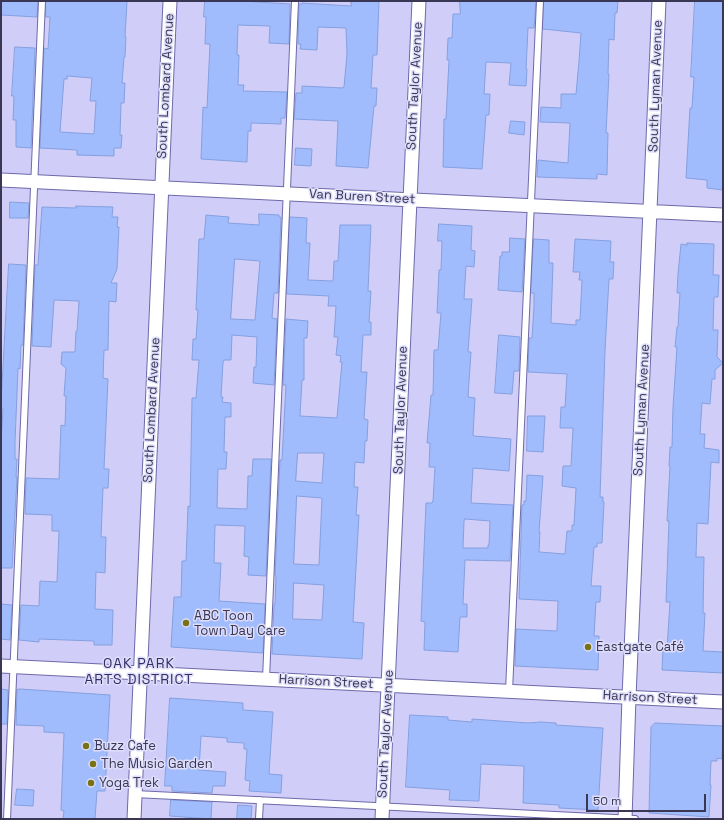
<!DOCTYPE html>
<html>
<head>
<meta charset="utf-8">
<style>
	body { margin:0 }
	#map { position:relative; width:724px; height:820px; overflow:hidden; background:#d0cef9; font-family:"Space Grotesk",sans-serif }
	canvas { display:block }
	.frame { position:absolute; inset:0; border:2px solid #393754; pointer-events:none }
	.scale { position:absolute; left:586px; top:794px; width:120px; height:18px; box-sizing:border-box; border:2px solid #393754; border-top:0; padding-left:5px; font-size:12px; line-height:14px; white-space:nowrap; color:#393754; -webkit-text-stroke:3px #deddfa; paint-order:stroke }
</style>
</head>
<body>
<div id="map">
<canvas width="724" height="820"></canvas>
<div class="frame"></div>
<div class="scale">50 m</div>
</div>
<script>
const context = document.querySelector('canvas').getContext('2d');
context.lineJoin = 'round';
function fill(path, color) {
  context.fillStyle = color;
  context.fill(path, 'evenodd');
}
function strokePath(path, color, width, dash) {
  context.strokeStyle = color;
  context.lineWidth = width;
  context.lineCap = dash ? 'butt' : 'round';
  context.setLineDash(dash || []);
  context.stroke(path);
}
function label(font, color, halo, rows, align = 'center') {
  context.font = font + ' "Space Grotesk",sans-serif';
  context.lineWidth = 3;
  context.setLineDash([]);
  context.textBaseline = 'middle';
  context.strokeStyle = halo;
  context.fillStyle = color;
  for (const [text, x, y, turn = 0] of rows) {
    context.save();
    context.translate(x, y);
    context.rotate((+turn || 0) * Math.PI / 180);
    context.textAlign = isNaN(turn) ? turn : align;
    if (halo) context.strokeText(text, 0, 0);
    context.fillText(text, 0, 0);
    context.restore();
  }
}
const building = new Path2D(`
	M1 1H38L37 17 1 15Z
	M46 1H127L125 37H126L125 57H124L122 83H125L124 103H121L120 135H122L121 148H114V156L77 155V150L40 148 44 48 48 49 50 17H46ZM67 76 92 78 90 101H96L94 134 60 132 64 79H67Z
	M205 1H241L290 4 289 44 269 43 270 26 238 25 237 55H239L238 85H244L243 91 287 92 285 118H281V124L251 123V131H248L247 162 201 159 203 107 207 108 210 44H205L206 17H204Z
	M351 1H379L377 55H373L371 88H377L376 106H374L368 168 336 166 338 121 294 119 296 93H302V86L343 88V87H344L347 54 346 28 318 27 317 50 300 49 301 44H298L299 4H302V3L351 6Z
	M460 1H536L534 28H528L526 69H527L526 86 509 85 511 63 486 62 484 94H490L489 115H486L482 169 443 167 444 119H446L449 60H447L448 38H452L453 14H460Z
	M544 1H618L617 13H615L614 40 609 39 608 74H609L606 133H608L607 175 597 174V179L537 177 538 160 568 163 570 123 540 122 541 107 561 108V94H576L579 61 581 33 543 29Z
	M695 1H723V182L722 190 707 188V180L686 178 690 108H692L694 77H691Z
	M15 47 35 48 31 148 16 147V120H13L14 96H12Z
	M511 121 525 122 524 135 509 133Z
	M296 148 312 149 311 166 295 165Z
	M10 202 29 203 28 218H10Z
	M76 206 113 207 112 217H118L117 227H119L117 269 111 283H117L116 302 109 301 108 350H104L103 378 108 379 104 469H109L108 488H103L101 537H106L105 573 96 572 95 609 113 610 112 645H94V641L39 639V642L19 640 21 605 39 606 40 581 57 582 59 531H52V515L25 514 26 478 59 479 61 425 65 426 66 396H64L66 368 61 364 62 352H75L76 331H77L79 301 54 300 51 347 32 346 35 265H38L42 207 76 208Z
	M259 214 279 215V217H281L278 293H274L272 318 277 319 274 385 253 383 254 367H256L257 337 232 335 231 360H224L223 362 221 397H223L222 402 231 403V417H225L224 452H227L226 469H218L217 508 247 509 248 476H252L253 459H271L266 576 248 575 249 557 244 556 245 526 215 525 214 563H221L219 601 265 604 263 653 171 647 174 597H181L182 561H186L188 506 190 507 192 398H196L199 360H192L193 339H196L198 310H196L199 239H204L206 215 229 217 228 223 259 225ZM235 259 260 261 255 320 231 319Z
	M290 217 307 218 306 243H310L308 280 333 281 334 261H338L340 225H371L368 291H371L369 322H371V335H363L361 372H367L364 419 368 420 367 441H365L364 463 355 462 354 487H358L356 515H359L353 622 364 623 362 659 272 654 274 604H275L276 576H275L280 460H282L286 385H283L286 319 308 321 307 338H304V380H302L300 416 337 418 342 362H340L341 356 336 355 338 337H334L336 306H328L329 296 287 294ZM298 453H324L322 483 296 481ZM297 496 322 498 319 565 294 564ZM294 583 324 585 322 620 293 619Z
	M439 224 472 226 471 250 475 251 474 267 466 266 464 299H472L468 352H471L468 397 475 398 473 435 474 436 511 439 509 471 473 468 471 503 513 505 510 561 465 560 463 604H467V617H460L458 652 424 650 425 622 421 621 426 503H432L433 501 435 467H429L430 443H427L431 395H433L434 350H438L441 313H437L439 270H441L442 241H438ZM465 519 490 521 489 545H488V548H463L464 522Z
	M510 238 525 239 522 292 498 290 500 256H502V252H509Z
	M534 239 549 240V263H553L551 323 576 325V320H580L582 280H579L580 272H573L575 239 611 241 610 262H614L613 279H609L605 351 601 467 600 497H603V502H604L602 543H597V547H594L591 586H601L600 602H596L594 636H599L598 670 515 666 516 629 557 631 558 601 519 599 522 505H524V501H526L527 475 543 476 539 532H540L539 552 565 554 567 531H572V525H574L576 488 562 486 563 466H571L573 428H560L561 407H565L567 374 528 372 529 338H532L534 307V293H531Z
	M687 243 714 244 713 275H719L718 297H714L713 330H718L717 357 723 363 715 370V379H712L710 404 702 403 700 434H705L704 448 719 450V463L711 462 708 524 697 523 696 557H704L703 613H705L703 651 723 652V673L662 670 663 649H667L670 602H666L669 521H667L670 466H669L670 447H672L673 407 677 347H675L677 327H678L680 293H677L678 274 681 244 687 245Z
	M9 264 26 265 23 345H21L20 369 18 368 15 442V459H17L16 477H17L12 568H1V441L3 409H1V403Z
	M499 335 520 337 519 371H514L512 394 495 393Z
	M528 416H545L543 452 527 451Z
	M1 604 12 605 10 640 1 639Z
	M1 689 8 690 7 724H1Z
	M20 689 110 695 105 791H97L95 819H63L64 811 61 810 64 733 44 732V726L16 725 17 690Z
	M170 698 243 703V710L273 712 269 774 282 775 281 793 249 791 250 781 245 780 247 749H244V743L227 742V738L201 736 199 770 226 772 225 786H213L212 793 172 791V786H165Z
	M410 715 448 717V720L472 722V719L528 723 541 722 556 723V725L603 728 598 810 559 808V805L523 803 524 766 481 764 479 801 449 800 450 790 406 787Z
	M655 723 723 726 722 759 717 758V761H711L710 785H711L709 817 649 813 651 727Z
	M17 789 34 790 33 806 15 805Z
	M171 800 212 802 211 819 170 816Z
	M238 805 252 806 251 819H237Z`);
const lane = new Path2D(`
	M266 679 295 1
	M509 691 540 1
	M135 794 635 819
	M7 819 42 1
	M259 819 260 800`);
const street = new Path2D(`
	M1 180 723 215
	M1 666 723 702
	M134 819 170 1
	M382 819 419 1
	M625 819 629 697 659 1`);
const markers = [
	[186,623,4,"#767215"],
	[588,647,4,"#767215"],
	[86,746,4,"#767215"],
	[93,764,4,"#767215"],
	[91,783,4,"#767215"]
];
const streetNames = [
	["South Lombard Avenue",166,86,-87],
	["South Taylor Avenue",415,86,-87],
	["South Lyman Avenue",656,86,-88],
	["Van Buren Street",362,197,3],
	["South Lombard Avenue",152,410,-87],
	["South Taylor Avenue",401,410,-88],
	["South Lyman Avenue",642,410,-87],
	["Harrison Street",326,682,3],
	["Harrison Street",650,698,3],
	["South Taylor Avenue",386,734,-87]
];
const poiNames = [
	["ABC Toon",194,616],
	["Town Day Care",194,631],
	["Eastgate Café",596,647],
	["Buzz Cafe",94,746],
	["The Music Garden",101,764],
	["Yoga Trek",99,783]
];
const neighbourhoodNames = [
	["OAK PARK",139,664],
	["ARTS DISTRICT",139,680]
];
fill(building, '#a1bcfd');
strokePath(building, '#859fde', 1);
strokePath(lane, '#6e69a8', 8);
strokePath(street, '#6e69a8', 15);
strokePath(lane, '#fff', 6);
strokePath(street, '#fff', 13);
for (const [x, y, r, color] of markers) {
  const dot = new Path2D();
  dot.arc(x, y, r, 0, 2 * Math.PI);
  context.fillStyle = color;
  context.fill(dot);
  strokePath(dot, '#deddfa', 1.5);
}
label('13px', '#393754', '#deddfa', streetNames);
label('13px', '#393754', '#deddfa', poiNames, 'left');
context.letterSpacing = '1px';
label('14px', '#352d66', '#deddfa', neighbourhoodNames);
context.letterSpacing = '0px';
</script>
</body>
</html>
